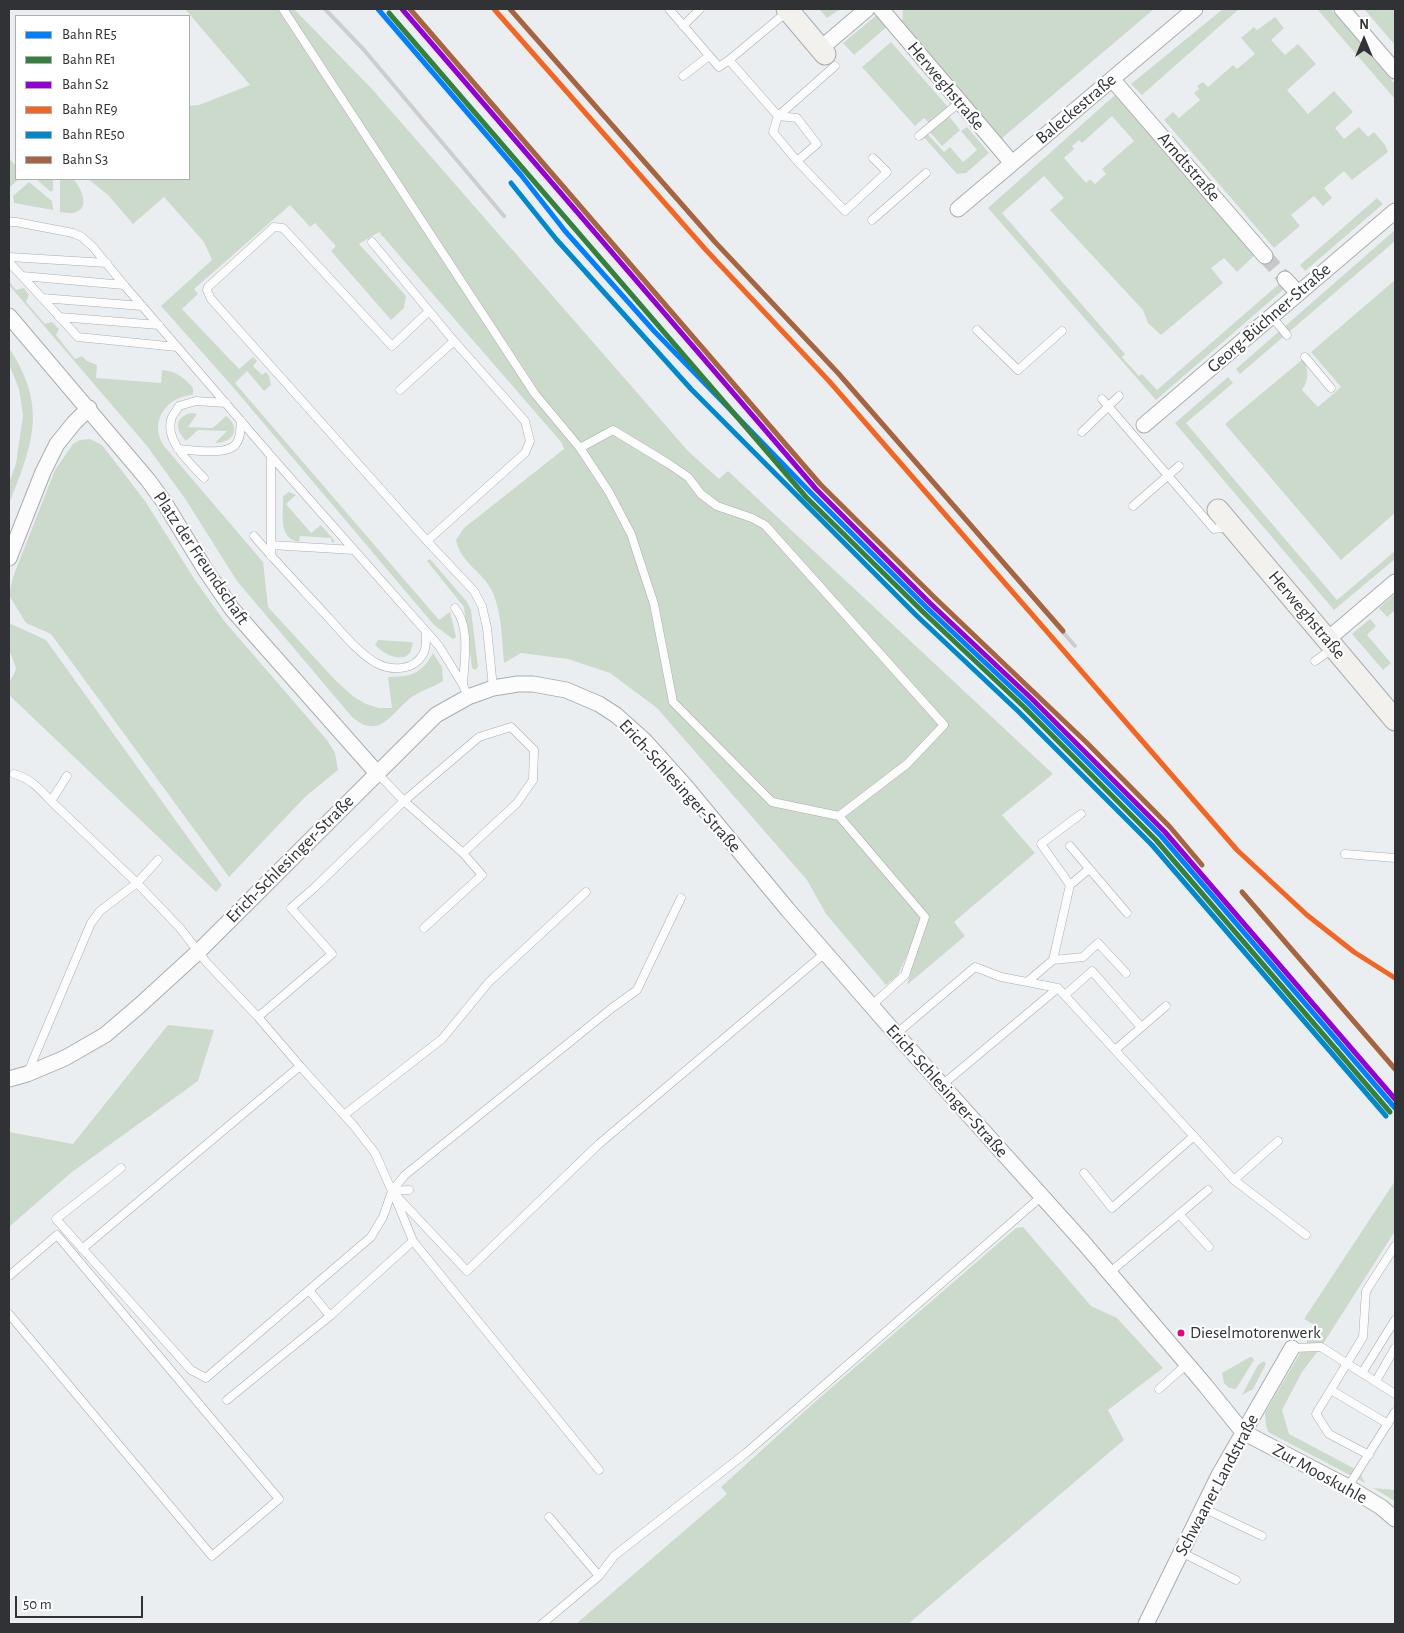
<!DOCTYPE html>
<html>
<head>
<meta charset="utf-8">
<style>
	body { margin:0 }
	#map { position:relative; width:1404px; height:1633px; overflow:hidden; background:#ebeef1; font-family:"Alegreya Sans",sans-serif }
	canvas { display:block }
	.frame { position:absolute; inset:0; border:10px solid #303235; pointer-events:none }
	.legend { position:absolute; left:15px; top:15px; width:175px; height:165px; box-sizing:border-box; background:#fff; border:1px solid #acadae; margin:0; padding:6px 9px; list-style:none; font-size:15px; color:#303235 }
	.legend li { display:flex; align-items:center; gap:10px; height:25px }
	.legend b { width:25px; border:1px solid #acadae }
	.north { position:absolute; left:1339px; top:15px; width:50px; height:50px; -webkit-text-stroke:4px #fff; paint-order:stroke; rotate:0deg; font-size:14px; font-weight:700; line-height:20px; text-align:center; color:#303235 }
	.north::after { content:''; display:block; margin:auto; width:18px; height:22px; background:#303235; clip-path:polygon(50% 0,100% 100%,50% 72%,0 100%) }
	.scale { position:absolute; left:15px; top:1596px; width:128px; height:22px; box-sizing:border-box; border:2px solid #303235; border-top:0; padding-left:6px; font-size:15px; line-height:18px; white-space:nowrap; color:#303235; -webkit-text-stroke:4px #fff; paint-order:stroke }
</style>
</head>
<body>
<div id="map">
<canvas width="1404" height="1633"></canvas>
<div class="frame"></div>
<ul class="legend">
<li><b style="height:6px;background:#0080ff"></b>Bahn RE5</li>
<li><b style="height:6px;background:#36803d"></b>Bahn RE1</li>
<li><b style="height:6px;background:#9400d3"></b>Bahn S2</li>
<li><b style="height:6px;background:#f26522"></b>Bahn RE9</li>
<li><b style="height:6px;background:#08c"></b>Bahn RE50</li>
<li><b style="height:6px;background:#a66540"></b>Bahn S3</li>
</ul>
<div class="north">N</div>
<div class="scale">50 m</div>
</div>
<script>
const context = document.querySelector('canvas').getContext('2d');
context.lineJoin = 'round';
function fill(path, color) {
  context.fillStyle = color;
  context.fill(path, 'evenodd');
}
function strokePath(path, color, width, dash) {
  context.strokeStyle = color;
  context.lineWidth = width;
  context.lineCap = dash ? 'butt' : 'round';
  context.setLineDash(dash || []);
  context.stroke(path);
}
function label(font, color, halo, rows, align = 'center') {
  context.font = font + ' "Alegreya Sans",sans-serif';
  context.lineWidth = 4.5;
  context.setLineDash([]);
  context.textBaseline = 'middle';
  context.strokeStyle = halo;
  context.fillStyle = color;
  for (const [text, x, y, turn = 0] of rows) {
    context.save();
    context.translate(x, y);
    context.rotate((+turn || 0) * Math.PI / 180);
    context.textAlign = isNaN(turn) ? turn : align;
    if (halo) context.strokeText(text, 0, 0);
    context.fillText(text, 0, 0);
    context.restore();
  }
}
const green = new Path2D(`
	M185 9H294L372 89 688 451 719 479 728 471 1053 774 1002 815 1035 853 954 922 965 936 907 985 916 955 908 953 898 975 886 985 826 914 807 880 657 708 610 673 568 659 521 653 504 663C502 640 502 615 493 593 485 573 460 563 456 540L464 528 564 449 562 443 379 232 359 244 406 296 404 308 391 320 331 251 336 246 315 223 310 227 290 205 194 289 198 294 182 309 239 369 253 357 257 361 253 366 262 375 266 372 269 376 271 385 264 391 247 371 235 383 439 620 450 612 456 637 453 639 434 625 232 386 161 306 212 260 204 242 164 197 133 224 108 195 88 179H189V106L199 105 250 85Z
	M819 9H840L827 18Z
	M903 9H1154L1001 139 902 26Z
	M1223 9H1239L1142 95 1131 84Z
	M1317 9H1331L1395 84V99Z
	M1364 9H1395V45Z
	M878 14 888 26 854 55 843 43Z
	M1275 17 1284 28 1271 40 1285 55 1298 44 1316 64 1287 90 1308 114 1334 91 1353 112 1335 128 1344 139 1359 127 1368 137 1374 132 1385 145 1388 152 1352 180 1344 171 1324 188 1332 198 1323 206 1314 196 1291 215 1300 226 1274 248 1164 120 1173 112 1179 118 1200 100 1194 93 1199 89 1197 86 1203 82 1208 87 1233 65 1237 69 1255 54 1241 38 1254 27 1257 30Z
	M891 42 948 107 929 123 924 118 915 126 862 67Z
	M1115 95 1255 255 1237 272 1224 258 1211 268 1223 283 1161 335 1148 323 1143 310 1050 210 1064 198 1044 176 1002 213 1125 354 1122 357 1139 376 1142 374 1157 390 1279 284 1284 289 1156 400 988 208ZM1112 116 1134 141 1102 169 1106 174 1095 184 1090 179 1086 183 1064 158 1074 149 1072 146 1079 140 1082 143Z
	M948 115 960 130 942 146 929 131Z
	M967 127 989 153 966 173 957 174 919 132 923 129 944 152 950 147 963 162 977 150 961 131Z
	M9 158 16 166V179H19L9 188Z
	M36 179H53V190L51 192Z
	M60 179H73C81 187 92 209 73 213 69 214 64 212 60 212Z
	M29 182 52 201 53 210 14 203 13 196Z
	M1377 198 1383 204 1305 271 1300 265Z
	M1395 230V241L1240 374 1236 369Z
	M1395 280V513L1341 560 1225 424 1303 359C1309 369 1309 381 1302 390L1318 407 1341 387 1311 352Z
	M9 281 16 290 24 288 29 295 26 302 45 324 52 322 59 329 56 335 75 359 82 356 87 361 97 365 96 378 161 383 162 370C176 371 185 378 193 388V395C172 396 154 413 159 435 160 439 162 443 164 446L263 562 268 607 336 681 354 697 366 704 379 708H392L388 677C410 677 422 674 433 653L442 667 443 681C434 687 424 689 415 695 393 708 382 743 352 717L237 581 186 500 147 446 9 285Z
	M9 348C48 407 33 444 9 504V482L16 464 23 415 19 389 9 364Z
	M1228 377 1233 383 1186 423 1337 600 1395 551V559L1334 610 1175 423Z
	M191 413 197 414 188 427 213 428 226 416C242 428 233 443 215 443L227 431 198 430 186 441C176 430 173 418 191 413Z
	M90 439 102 445 145 501 195 580 225 622 327 740 335 753 338 770 305 797 229 877 51 634 26 623 9 595 13 577 55 470 73 444 80 440Z
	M289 492 296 495 286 504 311 533 321 525 334 540V542L332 543 331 538 300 536 299 542C277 538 284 513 283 496Z
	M430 559 467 602 471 610 478 667 475 670 472 668 464 607 427 561Z
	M1395 594V610L1387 617 1379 608Z
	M1370 619 1376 626 1367 635 1391 663 1383 670 1352 634Z
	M9 623 46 640 222 885 216 892 9 695V683L15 672 16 668 9 649Z
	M378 640 410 642 413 643 410 653 405 657C392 659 385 654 375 645Z
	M168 1025 214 1030 198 1081 72 1172 9 1227V1132L73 1144Z
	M1395 1181V1231L1321 1347 1302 1372 1282 1410 1289 1434 1359 1471 1365 1483 1268 1432 1266 1425 1265 1413 1316 1326 1304 1319Z
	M1023 1227 1091 1306 1117 1318 1163 1368 1108 1410 1124 1440 908 1624H576L727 1494 721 1487 816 1401 1016 1228Z
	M1250 1357H1252L1254 1360 1236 1389 1229 1388 1224 1383 1222 1373Z
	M1264 1361 1266 1364 1253 1389 1242 1395 1258 1365Z
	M1373 1488 1395 1490V1501Z`);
const streetTunnel = new Path2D(`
	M1265 256 1285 279`);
const lane = new Path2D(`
	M283 9 535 394 580 448 609 492 631 534 654 604 673 702 772 802 839 816 907 764 944 725 765 525 752 518 717 506 701 494 688 477 669 464 613 430 580 448
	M669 9 719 67 729 60
	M788 11 729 60 778 116 797 118 817 144 797 161 845 211 887 172 873 158
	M683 26 700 9
	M683 76 709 56
	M919 136 960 102
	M797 161 773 132 778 116 835 66
	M872 220 926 173
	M9 222H16L73 233 82 237 93 247 124 285 271 456 439 646 463 685 468 697
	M372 242 454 341 525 421 530 441 525 453 427 541
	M9 257 107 263
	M9 262 78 337 177 347
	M22 276 124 285
	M42 298 142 306
	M429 311 392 346 283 228 274 227 208 287 207 290 211 299 427 541 474 591 482 606 487 628 493 688
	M1271 316 1287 335
	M59 317 159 325
	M977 330 1018 370 1062 331
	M1305 357 1331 388
	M400 390 454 341
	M1102 399 1214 529 1228 527
	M1082 432 1119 396
	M178 449C192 450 227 456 236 444 241 438 240 429 241 421
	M271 456V556
	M204 478C190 463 163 440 172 417 174 413 177 410 179 406L196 401 226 403
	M1133 506 1179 466
	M254 536C277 563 302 589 326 615 341 631 356 651 376 663 391 671 414 671 423 654 427 648 426 639 426 632
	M271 545 354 550
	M455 608C471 628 464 661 463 685
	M1315 661 1332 649
	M14 774C30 778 40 789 51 801L67 776
	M51 801 137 883 180 928 207 963 258 1017 300 1066 354 1126 375 1153 392 1191 383 1217 371 1237 206 1378 191 1370 56 1219 121 1168
	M839 816 925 917 905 975 871 1006
	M1070 846 1127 913
	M1345 854 1395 858
	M1070 885 1041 844 1081 814
	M424 928 482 875 463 853
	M1053 960 1083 957 1098 943 1126 973
	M1027 982 1053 960 1070 885 1089 869
	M1065 995 1092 971 1141 1027
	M258 1017 332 954 291 908 314 888 404 801 479 737 511 727 534 750 533 780 517 803 463 853 404 801 377 773
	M896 1034 975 967 1001 977 1058 988 1234 1180 1306 1235
	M1115 1050 1166 1006
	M28 1072 91 923 100 911 137 883 158 860
	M942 1085 1058 988
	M344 1115 442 1039 489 982 586 892
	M1084 1173 1112 1208 1194 1136
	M1234 1180 1278 1141
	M392 1191 467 1271 599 1144 825 953
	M392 1191 405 1175 612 1008 637 990 681 898
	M392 1191 409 1190
	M395 1197 413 1241 599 1470
	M1179 1214 1209 1247
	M82 1249 300 1066
	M1109 1273 1208 1190
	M9 1276 57 1235 279 1499 212 1556 9 1314
	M309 1290 330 1316
	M1292 1348 1321 1347 1395 1394
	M1362 1373 1395 1320
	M1376 1381 1395 1348
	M1159 1389 1187 1364
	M1331 1390 1388 1424
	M227 1400 330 1316 413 1241
	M1369 1455 1329 1434 1316 1414 1363 1337 1366 1291 1395 1246
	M1348 1487 1395 1412
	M1203 1508 1262 1536
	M1181 1552 1236 1580
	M599 1576 614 1556 746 1453 1042 1196
	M542 1624 599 1576 549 1517`);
const street = new Path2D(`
	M881 9 1012 163
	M1342 9 1395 71
	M820 49 867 9
	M1112 79 1265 256
	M958 209 1195 9
	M1285 279 1298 293
	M9 316 148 480 164 502 206 571 232 609 377 773
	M1144 425 1395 211
	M9 558 43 472 57 444 74 423 89 408
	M1328 639 1395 582
	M9 1079 27 1074 65 1058 105 1035 139 1006 198 952 436 715 468 697 493 688 518 684H533L566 690 599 704 616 715 644 740 687 788 788 910 896 1034 1083 1242 1205 1385 1243 1432 1348 1487 1381 1507 1395 1519
	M1146 1624 1219 1475 1292 1348`);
const secondary = new Path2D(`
	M787 9 825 54
	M1218 510 1395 720`);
const rail = new Path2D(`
	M325 9 364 50 504 216
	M997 556 1075 646`);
const rail1 = new Path2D(`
	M378 9 521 175 565 231 654 331 811 493 926 607 1028 703 1161 836 1395 1108`);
const rail2 = new Path2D(`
	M389 13 806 497 922 611 1024 707 1156 840 1390 1112`);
const rail3 = new Path2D(`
	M402 9 816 489 930 603 1032 699 1165 832 1395 1099`);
const rail4 = new Path2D(`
	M494 9 706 250 829 381 1237 850 1307 915 1354 952 1395 978`);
const rail5 = new Path2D(`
	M511 183 556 239 691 389 917 616 1019 712 1152 845 1386 1116`);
const rail6 = new Path2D(`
	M410 9 820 484 935 598 1086 742 1170 827 1202 865
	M510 9 715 242 838 373 1063 631
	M1242 892 1395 1069`);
const markers = [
	[1181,1333,4.5,"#e5007d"]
];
const busNames = [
	["Dieselmotorenwerk",1190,1333]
];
const streetNames = [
	["Herweghstraße",946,86,50],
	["Baleckestraße",1076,109,-40],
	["Arndtstraße",1189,167,49],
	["Georg-Büchner-Straße",1269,318,-41],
	["Platz der Freundschaft",201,558,56],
	["Herweghstraße",1307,615,50],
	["Erich-Schlesinger-Straße",680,786,48],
	["Erich-Schlesinger-Straße",290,859,-45],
	["Erich-Schlesinger-Straße",947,1091,48],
	["Zur Mooskuhle",1320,1474,29],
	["Schwaaner Landstraße",1217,1485,-62]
];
fill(green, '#ccdacc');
strokePath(streetTunnel, '#c6c8cb', 15, [15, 8]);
strokePath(lane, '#aaadaf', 9);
strokePath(street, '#aaadaf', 17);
strokePath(secondary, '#aaadaf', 23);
strokePath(lane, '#fcfcfd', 8);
strokePath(street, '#fcfcfd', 15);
strokePath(secondary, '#f3f1ee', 21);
strokePath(rail, '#cccdce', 4);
strokePath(rail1, '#0080ff', 5);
strokePath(rail2, '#36803d', 5);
strokePath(rail3, '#9400d3', 5);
strokePath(rail4, '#f26522', 5);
strokePath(rail5, '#08c', 5);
strokePath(rail6, '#a66540', 5);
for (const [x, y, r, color] of markers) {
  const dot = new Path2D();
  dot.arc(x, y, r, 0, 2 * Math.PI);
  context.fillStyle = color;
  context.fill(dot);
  strokePath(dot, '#fff', 2);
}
label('17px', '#303235', '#fff', busNames, 'left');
label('18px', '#303235', '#fff', streetNames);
</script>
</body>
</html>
